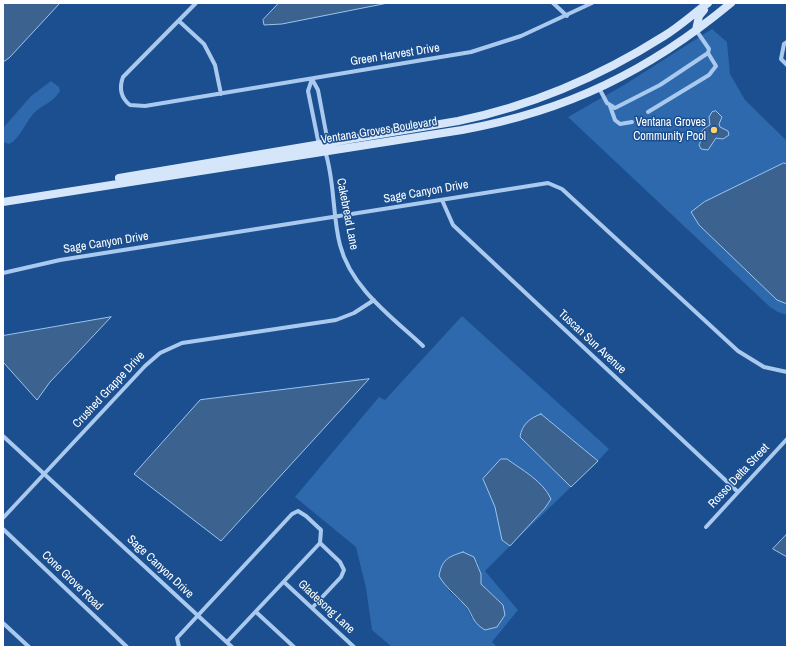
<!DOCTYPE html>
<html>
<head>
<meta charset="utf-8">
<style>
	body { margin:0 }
	#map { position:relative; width:790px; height:650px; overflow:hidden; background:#1b4f8f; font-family:"Archivo Narrow",sans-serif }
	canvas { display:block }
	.frame { position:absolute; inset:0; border:4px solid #fff; pointer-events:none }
</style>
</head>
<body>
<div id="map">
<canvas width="790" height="650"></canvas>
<div class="frame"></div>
</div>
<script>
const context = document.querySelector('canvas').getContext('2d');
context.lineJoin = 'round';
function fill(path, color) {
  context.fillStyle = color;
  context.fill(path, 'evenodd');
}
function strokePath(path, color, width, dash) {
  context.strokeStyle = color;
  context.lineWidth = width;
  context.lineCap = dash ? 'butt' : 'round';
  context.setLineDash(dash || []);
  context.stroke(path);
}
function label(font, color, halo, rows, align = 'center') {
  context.font = font + ' "Archivo Narrow",sans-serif';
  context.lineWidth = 3;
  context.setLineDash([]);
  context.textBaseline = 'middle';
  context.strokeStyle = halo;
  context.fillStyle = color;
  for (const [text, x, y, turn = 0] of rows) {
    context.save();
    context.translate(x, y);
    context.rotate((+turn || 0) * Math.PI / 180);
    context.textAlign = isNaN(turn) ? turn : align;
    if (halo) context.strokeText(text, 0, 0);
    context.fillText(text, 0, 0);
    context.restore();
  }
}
const green = new Path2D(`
	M712 29 727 42 730 74 745 100 787 141V315L778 312 770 307 568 117 624 85Z
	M51 81 59 87 60 91C53 103 43 104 34 113 26 122 19 140 9 144L3 142 4 127 31 96Z
	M462 316 609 449 598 461 541 414 520 437 571 487 517 539 545 508 550 499C543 481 522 470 507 459L483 479 495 507 502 540 510 546 485 571 518 610 492 642 497 647H392L372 630 366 588 356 547 295 497 379 397 385 400ZM477 561 481 574V584L503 605 472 619 465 605 450 592 439 576Z`);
const water = new Path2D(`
	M3 3H60L10 57 5 61H3Z
	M279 3H388L282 24 264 25 263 20Z
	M716 111 722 117 719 124 720 127 728 131 729 135 723 139 716 138 708 150 701 149 699 145C705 134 695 133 710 125L709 117 712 112Z
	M784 163 787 164V304L777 300 699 225 691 212 704 202Z
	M111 317 50 382 37 400 3 362V336Z
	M369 379 221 541 134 474 200 400Z
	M541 414 598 461 571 487 520 437C522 424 530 418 541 414Z
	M501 459H507C522 470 543 481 551 499L545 508 510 546 502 540 495 507 483 479Z
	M787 534V557L773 549Z
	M463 552 474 557 481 574V584L503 605 505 615 497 627 485 630C470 621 473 612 464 604 455 594 446 588 439 576 442 560 447 557 463 552Z`);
const street = new Path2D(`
	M196 3 123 77C119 88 121 98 130 105L145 106 471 52 521 36 592 3
	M553 3 567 16
	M179 21 204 44 215 65 221 94
	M787 42 784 44 781 59 787 65
	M312 79 308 91 319 145
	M312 79 318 90 328 143
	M599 88 607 103 615 108 660 85 708 53 709 49 696 30
	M610 106 615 120 620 124 632 122
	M648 112 709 75 716 66 708 53
	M325 151C335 181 332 214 340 245 351 288 392 317 423 346
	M442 200 453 225 738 492
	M3 273 60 260 548 183 562 189 738 351 764 367 787 372
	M3 436 232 647
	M3 518 145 366 160 353 182 343 336 320 354 313 374 300
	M706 527 787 439
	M3 529 127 647
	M284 582 354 647
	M312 608 341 577 344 570 340 562 320 543
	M256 612 294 647
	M3 623 29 647
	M179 647 177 638 292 514 298 511 306 516 321 530 320 543 227 642`);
const secondary = new Path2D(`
	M696 30 699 16 704 10
	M119 178 458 121C531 106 601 76 664 36 680 26 693 14 708 3
	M3 202 462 130C567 111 649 71 731 3`);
const markers = [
	[714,130,4,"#ffd166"]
];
const streetNames = [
	["Green Harvest Drive",395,55,-9],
	["Ventana Groves Boulevard",379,131,-9],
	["Sage Canyon Drive",426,192,-10],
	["Cakebread Lane",347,214,79],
	["Sage Canyon Drive",106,243,-9],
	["Tuscan Sun Avenue",592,342,43],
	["Crushed Grappe Drive",109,390,-47],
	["Rosso Delta Street",739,476,-47],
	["Sage Canyon Drive",160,567,43],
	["Cone Grove Road",72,581,44],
	["Gladesong Lane",326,607,43]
];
const poiNames = [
	["Ventana Groves",706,123],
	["Community Pool",706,137]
];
fill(green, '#2e69ad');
fill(water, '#3c6290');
strokePath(water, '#9cc4f0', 1);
strokePath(street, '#a9c9ee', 4);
strokePath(secondary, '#d6e6fa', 8);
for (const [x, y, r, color] of markers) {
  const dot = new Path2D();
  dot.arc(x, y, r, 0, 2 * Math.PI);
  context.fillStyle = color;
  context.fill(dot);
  strokePath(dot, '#1b4f8f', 1.5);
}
label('12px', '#fff', '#1b4f8f', streetNames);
label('12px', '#fff', '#1b4f8f', poiNames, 'right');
</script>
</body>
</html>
